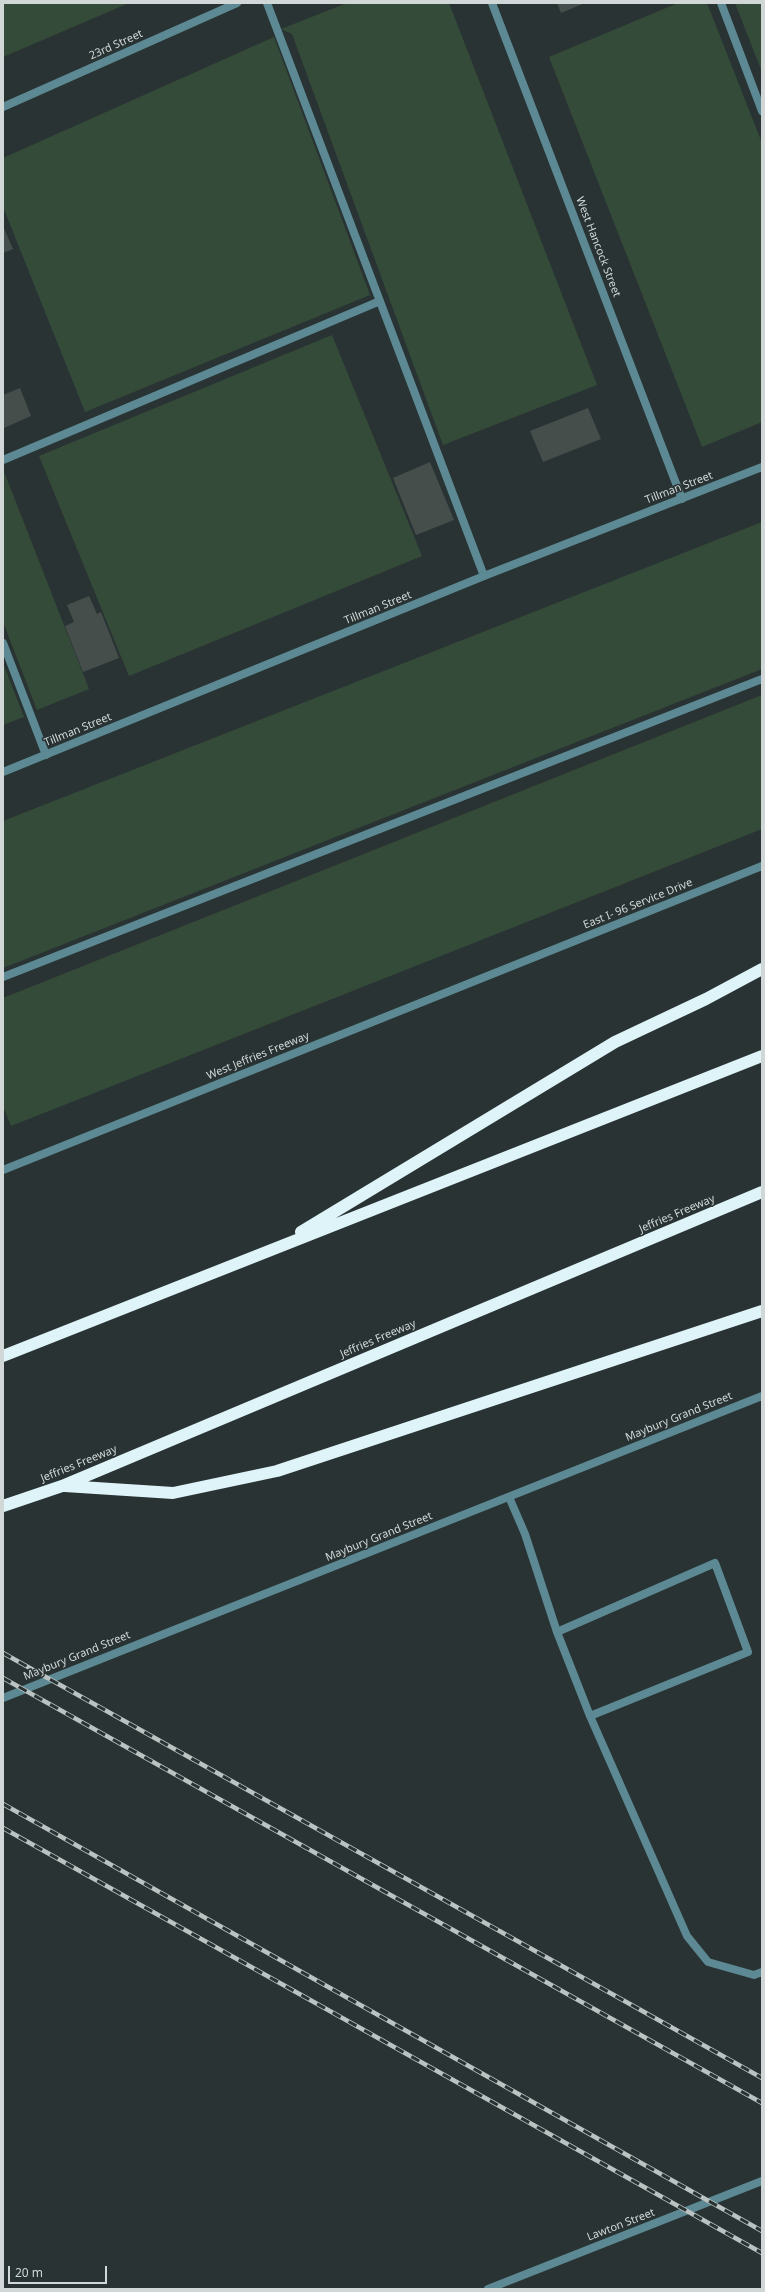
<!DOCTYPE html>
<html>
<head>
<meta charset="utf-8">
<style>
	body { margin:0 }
	#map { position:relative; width:765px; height:2292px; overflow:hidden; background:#293333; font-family:"Noto Sans",sans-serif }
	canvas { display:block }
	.frame { position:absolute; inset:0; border:4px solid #d1d7d7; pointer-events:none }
	.scale { position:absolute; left:8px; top:2266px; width:99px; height:18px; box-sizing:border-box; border:2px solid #d1d7d7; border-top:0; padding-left:5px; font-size:12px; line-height:14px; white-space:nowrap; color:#d1d7d7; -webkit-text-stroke:3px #293333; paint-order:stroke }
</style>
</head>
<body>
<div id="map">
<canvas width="765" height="2292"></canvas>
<div class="frame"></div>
<div class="scale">20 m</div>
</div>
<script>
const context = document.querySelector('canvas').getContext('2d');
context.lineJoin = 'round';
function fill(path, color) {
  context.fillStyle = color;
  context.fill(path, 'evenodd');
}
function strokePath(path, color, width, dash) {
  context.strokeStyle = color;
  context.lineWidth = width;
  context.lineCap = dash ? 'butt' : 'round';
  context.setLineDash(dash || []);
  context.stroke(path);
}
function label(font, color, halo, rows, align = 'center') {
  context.font = font + ' "Noto Sans",sans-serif';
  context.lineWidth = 3;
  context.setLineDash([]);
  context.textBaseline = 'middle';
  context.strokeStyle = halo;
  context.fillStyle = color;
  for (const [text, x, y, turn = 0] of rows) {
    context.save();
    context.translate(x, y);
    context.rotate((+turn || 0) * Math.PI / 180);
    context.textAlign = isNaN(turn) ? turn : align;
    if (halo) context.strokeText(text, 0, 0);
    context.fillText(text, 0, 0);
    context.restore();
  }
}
const green = new Path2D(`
	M3 3H129L3 57Z
	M347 3H449L597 385 443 445 292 34 281 29Z
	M678 3H707L762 143V422L702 447 549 57Z
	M735 3H762V72Z
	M274 37 370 295 85 412 3 207V158Z
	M332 335 422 556 129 676 39 456Z
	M3 469 89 689 37 710 3 622Z
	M762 522V669L3 968V821Z
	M3 663 24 717 3 725Z
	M762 695V829L11 1126 3 1106V998Z`);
const building = new Path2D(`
	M557 3H585L561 13Z
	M3 226 13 249 3 253Z
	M20 388 31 416 4 428 3 395Z
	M588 408 601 439 543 462 530 431Z
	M430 462 454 520 416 535 393 478Z
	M89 596 97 614 101 612 119 658 83 672 65 626 74 622 67 605Z`);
const service = new Path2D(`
	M267 3 484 576
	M721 3 762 111
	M3 460 380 301
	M3 643 46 755
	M3 977 762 679
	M509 1497 525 1534 557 1632 715 1563 748 1652 590 1716 687 1936 708 1962 754 1975 762 1972
	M557 1632 590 1716`);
const minor = new Path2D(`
	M492 3 682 499
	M3 107 237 3
	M3 772 484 576 762 467
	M3 1170 762 866
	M488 2289 762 2181`);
const tertiary = new Path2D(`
	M3 1698 762 1396`);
const motorway = new Path2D(`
	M301 1232 615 1042 706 999 762 969
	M3 1356 762 1056
	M65 1486 173 1493 277 1471 762 1311
	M3 1506 62 1486 762 1192`);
const rail = new Path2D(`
	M3 1653 762 2078
	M3 1678 762 2103
	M3 1804 762 2231
	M3 1828 762 2253`);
const streetNames = [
	["23rd Street",116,45,-24],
	["West Hancock Street",598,247,69],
	["Tillman Street",679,488,-21],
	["Tillman Street",378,608,-22],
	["Tillman Street",78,730,-22],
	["East I- 96 Service Drive",638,904,-22],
	["West Jeffries Freeway",258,1056,-22],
	["Jeffries Freeway",677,1214,-23],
	["Jeffries Freeway",378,1339,-23],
	["Maybury Grand Street",679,1417,-22],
	["Jeffries Freeway",79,1464,-22],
	["Maybury Grand Street",379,1537,-22],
	["Maybury Grand Street",77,1656,-22],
	["Lawton Street",621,2225,-21]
];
fill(green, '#354b39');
fill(building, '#454e4b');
strokePath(service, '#5c8993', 8);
strokePath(minor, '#5c8993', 8);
strokePath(tertiary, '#5c8993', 8);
strokePath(motorway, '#dff4f9', 12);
strokePath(rail, '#bbc2c2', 4.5);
strokePath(rail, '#293333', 3, [9]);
label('11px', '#d1d7d7', '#293333', streetNames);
</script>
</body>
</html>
